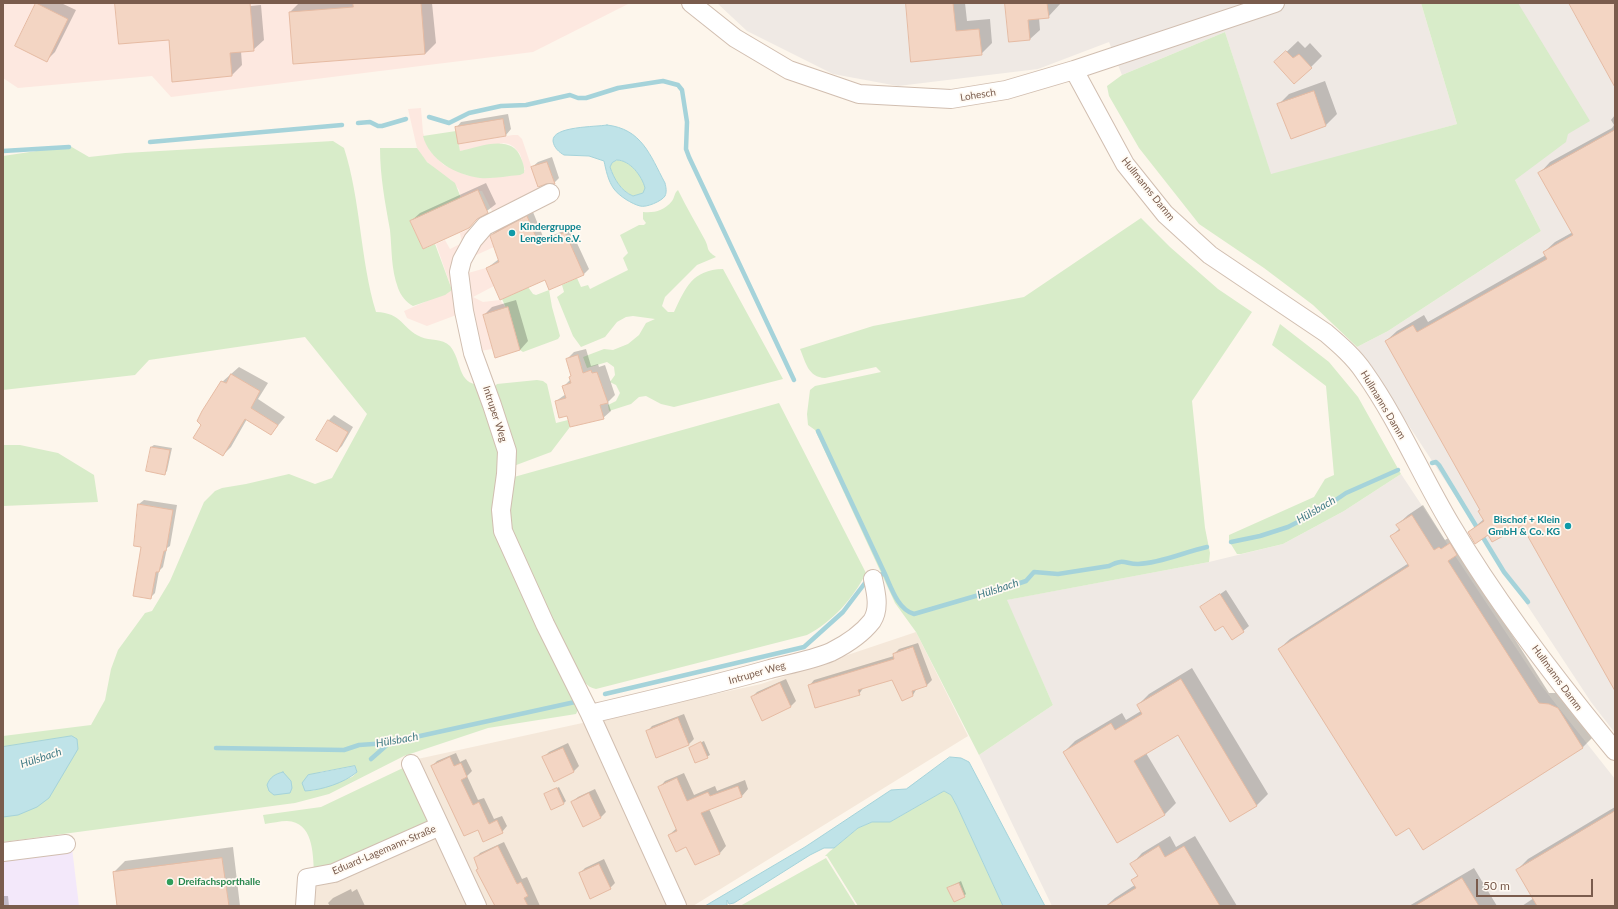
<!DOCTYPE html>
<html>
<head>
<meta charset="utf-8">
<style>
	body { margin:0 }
	#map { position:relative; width:1618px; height:909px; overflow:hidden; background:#fdf6ec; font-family:Lato,sans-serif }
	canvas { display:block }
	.frame { position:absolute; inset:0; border:4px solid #7a5c4d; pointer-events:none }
	.scale { position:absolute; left:1476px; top:879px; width:117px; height:18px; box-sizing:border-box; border:2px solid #7a5c4d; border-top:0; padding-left:5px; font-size:12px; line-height:14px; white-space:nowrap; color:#7a5c4d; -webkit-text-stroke:3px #fffaf3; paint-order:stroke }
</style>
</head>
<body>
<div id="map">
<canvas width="1618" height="909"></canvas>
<div class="frame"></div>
<div class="scale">50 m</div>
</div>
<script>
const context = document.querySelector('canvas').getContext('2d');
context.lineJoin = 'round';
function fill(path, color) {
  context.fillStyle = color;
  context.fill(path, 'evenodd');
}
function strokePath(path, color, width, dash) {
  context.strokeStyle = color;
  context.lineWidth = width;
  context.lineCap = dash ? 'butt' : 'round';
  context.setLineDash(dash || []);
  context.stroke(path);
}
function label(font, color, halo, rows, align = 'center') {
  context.font = font + ' Lato,sans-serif';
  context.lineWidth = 3.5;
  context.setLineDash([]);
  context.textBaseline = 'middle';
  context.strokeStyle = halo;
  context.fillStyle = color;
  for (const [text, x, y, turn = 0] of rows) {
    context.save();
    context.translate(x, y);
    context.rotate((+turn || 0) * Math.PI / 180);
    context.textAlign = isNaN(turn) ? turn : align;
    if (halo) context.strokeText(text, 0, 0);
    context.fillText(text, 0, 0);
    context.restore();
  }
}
const residential = new Path2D(`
	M916 632 968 736 693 906H312L311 886 445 829 413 760 761 684Z`);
const commercial = new Path2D(`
	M3 3H630L533 52 171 97 152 76 18 88 3 78Z
	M421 108 423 133 430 151 444 165 466 175 490 178 525 170 520 154 514 147 509 144 504 143 460 151 458 144 513 135H518L522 139 540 192 488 231 494 247 474 256 469 262 468 273 486 268 494 286 473 297 483 302 500 300 506 308 483 315 492 349 480 351 459 314 427 326 407 318 404 311 452 290 436 244 445 240 450 249 462 243 460 233 491 219 493 213 482 191H478L461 198 459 190 450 179 439 173 423 158 417 148 408 109Z`);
const industrial = new Path2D(`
	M717 3H1421L1457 124 1271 176 1225 32 1122 75 1109 42 1038 69 898 86 833 74 747 31Z
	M1518 3H1615V733L1591 702 1357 347 1388 331 1541 231 1515 180Z
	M1401 474 1540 684 1615 779V906H1052L979 755 1053 705 1006 600 1209 562 1283 544 1344 511Z`);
const education = new Path2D(`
	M72 848 79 906H3V859Z`);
const green = new Path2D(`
	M1421 3H1518L1590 121 1568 134 1566 142 1515 180 1541 231 1388 331 1357 347 1313 305 1264 268 1199 224 1139 148 1109 96 1107 86 1122 75 1225 32 1271 174 1457 124Z
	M456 131 460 151C479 147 512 133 521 158 523 163 525 168 524 173L520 175C507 176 493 179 480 178 456 175 429 160 423 136Z
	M333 141 344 148C361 201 360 259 376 312 403 313 401 328 421 337 430 341 442 338 450 346 462 360 457 384 480 385L501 454 498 517 578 710 576 714 488 728 404 756 329 794 295 803 3 842V736L91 725 105 700 111 669 118 650 145 613 152 611 170 581 204 502 215 491 222 488 246 484 289 474 315 484 332 478 367 414 305 337 149 360 135 375 3 390V156L70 146 89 157 125 153ZM355 766 357 772 352 777 312 791 320 772Z
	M380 148H417L427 162 455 183 461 198 410 221 423 249 435 244 452 290 445 295 413 306C406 302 401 296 398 288 391 269 392 250 390 230 385 202 380 176 380 148Z
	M617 160C630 160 642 176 646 188L643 193 633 196C621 190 614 180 610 167L612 163Z
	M678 190C686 207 696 223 705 240 710 250 705 249 716 257L697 265 665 297 662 306 668 312H674C686 287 692 270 723 269L783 379 674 407 661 404 646 396 639 397 631 404 609 411 608 405 616 401 620 393 616 385 610 382 615 375 614 367 607 362 587 368 583 357 604 349 613 350 628 344 639 335 646 323 655 319 633 316 626 317 617 322 605 337 581 347 573 336 557 297 564 292 562 285 577 278 581 287 588 285 590 289 628 270 623 258 628 253 620 235 639 225H644L646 223 643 219V212C654 213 664 211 672 201 675 197 674 193 678 190Z
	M1141 218 1170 247 1218 289 1252 312 1192 401 1205 528 1210 553 1209 562 1007 600 1053 705 979 755 916 632 895 603 815 430 808 425 807 414 810 390 815 386 881 372 876 367 825 378C808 377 806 363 800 349L873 326 1024 297Z
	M528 287 533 294 536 295 549 290 552 307 560 336 558 339 523 352 520 350 508 307 506 308 502 299Z
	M1280 324 1329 362 1358 397 1401 474 1344 511 1283 544 1241 554H1237L1229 541V535L1314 497 1325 479 1334 475 1326 386 1272 345Z
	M537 380 543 381 547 384 556 423 568 420 570 427 551 452 511 467 493 388 497 384Z
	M779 403 866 573C853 599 832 622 807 635L596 689C586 687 583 680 577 672L508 524 514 477Z
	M3 445H20L58 453 94 475 98 502 3 506Z
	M405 767 430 818 426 827 314 872C313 853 313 822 287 821 280 821 272 823 265 824L263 815 321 807Z
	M944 791 951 795 957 806 1003 906H858L827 856H825L829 852 858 828 872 822H890Z
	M826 858 856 906H740Z`);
const water = new Path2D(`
	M607 125C642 129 650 155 665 183 666 187 667 192 665 196 662 201 646 208 640 206 632 204 619 196 614 189 608 181 606 170 604 161L589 156 564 155C559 152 554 148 553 141 552 126 596 127 607 125ZM617 160C630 160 642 176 645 188L643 193 633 196C621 191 614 179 610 167L612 163Z
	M72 736 77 739 78 749 49 798 37 807 18 815 3 817V747Z
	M950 757 961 758 969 762 1045 906H1003L957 806 951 795 944 791 890 822H872L858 828 834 848H824L810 855 734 903 729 904 727 900V906H705L805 847 891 790 906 789Z
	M355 766 357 772C344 783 322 790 305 791L302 783 308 775Z
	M283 772 291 781 292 788 290 793 274 795 269 791 267 785C270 777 275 774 283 772Z`);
const shadow = new Path2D(`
	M37 3H61L76 10 55 52 47 60 16 45Z
	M116 3H239L240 7 261 5 264 40 253 50 241 51 242 65 232 75 170 39Z
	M299 3H432L436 43 425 54 290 12Z
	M907 3H965L967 21 990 19 992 43 981 54Z
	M1006 3H1061L1048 17 1039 18 1040 30 1030 39Z
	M1298 41 1305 48 1310 43 1322 56 1311 67 1276 62Z
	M1325 81 1337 114 1326 125 1292 138 1278 105 1289 94Z
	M508 114 511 129 506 135 459 143 456 128 461 122Z
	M1615 115V689L1522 524 1488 534 1469 532 1484 519 1481 509 1386 341 1397 331 1424 315 1428 322 1546 255 1544 252 1555 242 1573 232 1540 173 1550 162 1612 128 1614 125 1611 120Z
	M552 157 559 178 554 183 532 167 538 162Z
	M486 183 496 204 479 217 411 221 420 213Z
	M533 212 544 239 570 228 589 269 584 274 550 289 545 278 487 268 499 259 491 236 498 229Z
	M516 300 528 341 520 350 496 357 484 315 492 307Z
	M586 349 591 366 598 364 599 367 605 365 615 395 608 402 611 411 603 418 568 415 556 401 566 394 564 386 571 379 572 375 567 359 574 352Z
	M239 367 268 383 258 399 285 417 271 434 247 419 231 447 223 455 202 425 222 382Z
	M334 415 353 427 342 446 337 451 329 420Z
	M154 445 172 448 167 471 165 473 151 447Z
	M144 500 177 505 170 546 167 548 163 567 159 571 155 593 150 598 142 546 139 504Z
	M1423 505 1445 540 1450 537 1549 693H1560L1593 737 1583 747 1423 848 1409 826 1279 649 1290 639 1409 563 1392 536 1400 528 1397 525 1408 515Z
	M1226 590 1249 626 1243 631 1224 624 1202 607Z
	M918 643 932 680 927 685 917 688 913 695 893 678 864 687 859 694 809 686 814 680 894 656V654L899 649Z
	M1192 668 1268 794 1257 805 1231 821 1178 733 1146 753 1176 803 1165 814 1118 842 1064 752 1075 741 1122 713 1126 720 1141 711 1138 705 1149 694Z
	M786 679 796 701 791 706 762 719 752 697 757 692Z
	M684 714 694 739 689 744 657 757 647 732 652 726Z
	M704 741 710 755 696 762 690 748Z
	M568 743 579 766 574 771 554 780 543 758 549 752Z
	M456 753 460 762 466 759 472 771 467 776 478 800 484 798 494 819 502 816 507 826 502 832 478 828 432 766 437 761Z
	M684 773 694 795 715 786 717 791 745 780 748 789 742 796 709 809 726 846 720 853 695 864 687 846 669 835 677 828 659 788 665 781Z
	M559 787 566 801 564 803 545 794Z
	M595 789 606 812 601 817 572 802 578 797Z
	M1615 807V906H1522L1534 898 1517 870 1528 859Z
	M1170 836 1176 847 1195 836 1237 906H1106L1115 898 1135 885 1132 880 1138 875 1132 864 1142 853Z
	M504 842 522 879 527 877 540 906H495L475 859 480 853Z
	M233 847 240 906H118L114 872 125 861Z
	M604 859 615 883 610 888 580 873 585 868Z
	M1474 868 1497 906H1409Z
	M961 881 966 894 964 896 949 888Z
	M351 889 352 892 357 889 365 906H330L328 903 333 898Z
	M3 896H8L9 906H3Z`);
const stream = new Path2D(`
	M429 117 449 123 469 113 501 106 526 105 570 95 578 98H586L618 88 663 81 678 85 682 90 687 122 686 149 689 157 794 380
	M358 123 370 122 378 126H382L406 119
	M150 142 342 125
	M3 151 69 147
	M818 431 885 574
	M1432 463 1436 462 1439 465 1504 572 1528 602
	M1231 542 1260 536 1288 527 1321 510 1346 493 1398 470
	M878 575 885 574C891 587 898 610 914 614L1020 583 1026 581 1034 572 1058 574 1109 566C1124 558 1125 564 1138 564 1162 563 1184 552 1207 547
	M605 694 804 647 843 612 868 579
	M216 748 344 750 359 745 388 743 575 702
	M371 759 388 744`);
const building = new Path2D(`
	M36 3 68 19 47 62 15 46Z
	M115 3H250L254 51 230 53 232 76 172 82 169 40 119 44Z
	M353 3H421L425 54 293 64 289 12 353 7Z
	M906 3H953L956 31 979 29 982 55 911 62Z
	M1005 3H1047L1049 18 1028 20 1030 40 1009 42Z
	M1569 3H1615V87Z
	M1286 51 1293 58 1299 54 1312 68 1294 84 1274 62Z
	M1314 91 1326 126 1291 139 1277 104Z
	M503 119 506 136 458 144 455 127Z
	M1615 130V691L1522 526 1492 542 1488 535 1475 544 1468 532 1484 521 1478 511 1480 510 1385 341 1413 325 1417 332 1547 259 1543 252 1573 235 1538 173Z
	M547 162 555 184H546L538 187 531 167Z
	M478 190 488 213 477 219 469 228 423 249 410 221Z
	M527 216 539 244 565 232 584 275 549 290 545 280 500 300 486 268 499 262 490 236Z
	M508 307 520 350 495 358 483 315Z
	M578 355 583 373 591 370 592 373 597 372 608 403 600 405 604 419 570 427 567 416 559 418 555 401 566 398 562 386 571 383 569 377 571 376 566 359Z
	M231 374 260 391 251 408 278 425 271 435 245 419 223 456 193 438 201 425 197 421 202 411 221 381 226 383Z
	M328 420 348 432 337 452 316 440Z
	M151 447 170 450 165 475 146 471Z
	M138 504 173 510 166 551H164L159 572H156L151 599 133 596 141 547 134 546Z
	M1412 515 1434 550 1439 547 1441 549 1450 543 1457 555 1448 561 1539 703 1549 704 1558 708 1583 748 1423 850 1409 828 1396 836 1278 649 1409 566 1390 536 1400 530 1396 525Z
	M1220 594 1244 632 1232 640 1223 626 1215 631 1200 607Z
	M913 647 927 686 912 691 913 696 902 701 892 680 858 690 860 695 815 708 808 685 894 659 893 654Z
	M1181 679 1257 806 1230 822 1178 735 1134 761 1165 815 1117 843 1063 752 1111 723 1115 730 1142 714 1137 705Z
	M780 683 791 707 762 721 751 697Z
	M678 718 689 745 656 758 646 731Z
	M701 742 708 758 695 763 689 748Z
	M563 748 574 772 554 782 542 757Z
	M450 757 454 766 461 763 467 777 461 780 473 805 479 802 489 824 497 820 503 833 483 842 478 830 464 836 431 766Z
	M677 778 687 801 708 792 710 796 738 786 742 797 701 813 720 854 695 865 686 847 676 852 668 835 677 831 658 787Z
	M557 788 564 804 551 810 544 794Z
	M589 793 601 818 583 827 571 802Z
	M1615 811V906H1537L1516 870Z
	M498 846 517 884 521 882 528 896 524 898 528 906H495L476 870 478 869 474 858Z
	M1159 846 1165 857 1184 846 1220 906H1106L1136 888 1131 880 1138 876 1130 864Z
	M222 858 229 906H117L113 872Z
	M599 864 611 889 590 899 579 873Z
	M1462 878 1479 906H1415Z
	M959 883 965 897 954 902 947 888Z`);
const minor = new Path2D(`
	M691 3 735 38 789 70 859 94 951 99 1006 90 1074 70 1275 3
	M1074 70 1125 164 1165 214 1210 255 1326 333C1340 345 1354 357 1364 372 1398 420 1421 475 1451 525 1497 603 1557 681 1615 751
	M550 193 485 226 473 240 462 260 459 272 464 311 473 353 492 405 507 451 506 474 501 510 503 531 545 624 590 714 677 906
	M590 714C650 700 710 686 770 669 790 664 812 660 831 652 847 644 861 635 872 621 880 609 876 592 873 579
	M411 764 440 826
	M3 852 66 844
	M305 906 307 878 334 873 440 826 477 906`);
const markers = [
	[512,233,4,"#0f9aa8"],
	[1568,526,4,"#0f9aa8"],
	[170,882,4,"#2e9e5b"]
];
const streetNames = [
	["Lohesch",978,95,-9],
	["Hullmanns Damm",1148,189,51],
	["Hullmanns Damm",1383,405,59],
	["Intruper Weg",495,414,72],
	["Intruper Weg",757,673,-16],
	["Hullmanns Damm",1557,678,54],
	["Eduard-Lagemann-Straße",384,850,-23]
];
const cultureNames = [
	["Kindergruppe",520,227],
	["Lengerich e.V.",520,239],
	["Bischof + Klein",1560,520,"right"],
	["GmbH & Co. KG",1560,532,"right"]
];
const leisureNames = [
	["Dreifachsporthalle",178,882]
];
const waterNames = [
	["Hülsbach",1316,510,-30],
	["Hülsbach",998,589,-18],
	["Hülsbach",397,740,-10],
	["Hülsbach",41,758,-18]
];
fill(residential, '#f5e8da');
fill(commercial, '#fde8e0');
fill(industrial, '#efe9e4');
fill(education, '#f3e8fa');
fill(green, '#d8ecc9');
fill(water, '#bfe3e8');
strokePath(water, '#a5d3da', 1);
fill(shadow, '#0003');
strokePath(stream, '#a5d3da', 4.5);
fill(building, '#f3d5c3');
strokePath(building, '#e6bba3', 1);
strokePath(minor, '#d1beb0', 20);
strokePath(minor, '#fff', 18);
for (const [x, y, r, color] of markers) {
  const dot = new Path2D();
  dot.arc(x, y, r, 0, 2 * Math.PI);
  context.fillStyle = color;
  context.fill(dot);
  strokePath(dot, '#fffaf3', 1.5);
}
label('10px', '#7a5c4d', '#fffaf3', streetNames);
label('bold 10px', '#0d838f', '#fffaf3', cultureNames, 'left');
label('bold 10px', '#27864d', '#fffaf3', leisureNames, 'left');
label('italic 11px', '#437c86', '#fffaf3', waterNames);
</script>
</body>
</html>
